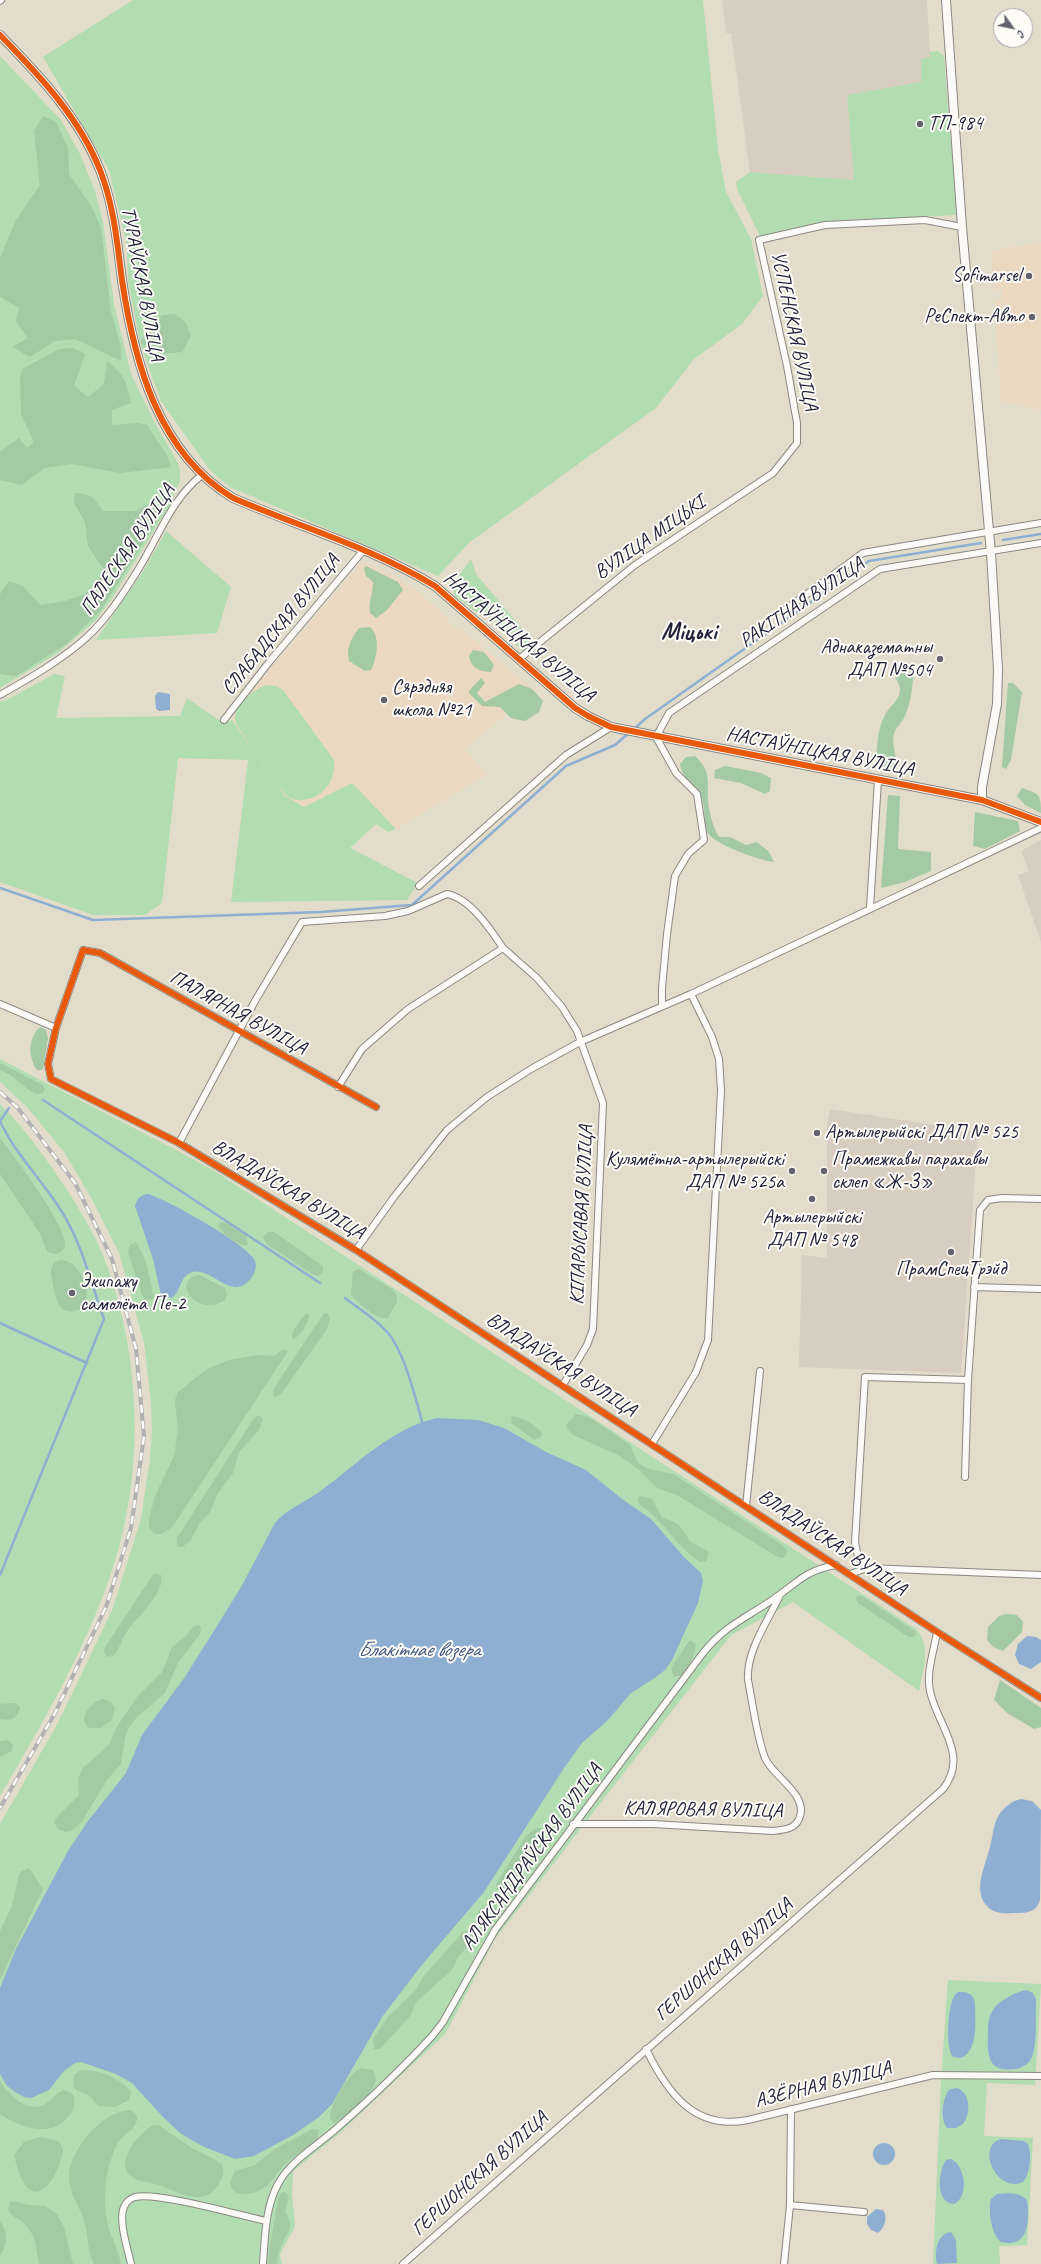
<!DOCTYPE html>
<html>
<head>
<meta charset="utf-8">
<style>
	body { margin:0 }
	#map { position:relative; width:1041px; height:2264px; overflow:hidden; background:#e2dcca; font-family:Caveat,sans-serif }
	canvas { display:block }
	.north { position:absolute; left:993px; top:8px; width:40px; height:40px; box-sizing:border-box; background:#fdfcf7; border:1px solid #a5a5ac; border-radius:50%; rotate:123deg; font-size:11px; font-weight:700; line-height:16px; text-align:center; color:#22223b }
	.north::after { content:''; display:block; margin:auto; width:14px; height:18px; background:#65636d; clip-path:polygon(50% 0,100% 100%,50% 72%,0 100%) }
</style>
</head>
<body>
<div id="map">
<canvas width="1041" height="2264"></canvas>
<div class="north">С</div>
</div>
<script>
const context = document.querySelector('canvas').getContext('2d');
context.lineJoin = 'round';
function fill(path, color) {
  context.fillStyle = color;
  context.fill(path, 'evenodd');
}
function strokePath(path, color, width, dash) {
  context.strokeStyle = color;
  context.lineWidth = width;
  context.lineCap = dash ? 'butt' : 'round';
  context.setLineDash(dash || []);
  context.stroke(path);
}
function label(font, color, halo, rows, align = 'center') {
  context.font = font + ' Caveat,sans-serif';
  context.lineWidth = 4;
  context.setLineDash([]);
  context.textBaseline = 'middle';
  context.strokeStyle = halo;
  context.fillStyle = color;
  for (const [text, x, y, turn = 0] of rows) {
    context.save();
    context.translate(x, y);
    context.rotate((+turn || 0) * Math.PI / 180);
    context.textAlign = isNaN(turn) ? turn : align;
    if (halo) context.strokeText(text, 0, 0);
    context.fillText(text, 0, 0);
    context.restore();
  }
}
const built = new Path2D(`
	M1041 242V410L1001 401 994 300H1002V290H994L991 251Z
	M363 561 412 586 449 619 447 621 456 629 459 627 535 691 465 749 487 775 396 829 352 783 304 807 285 796 232 720 236 709Z`);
const industrial = new Path2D(`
	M722 0H927L930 57 921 59V82L847 95 855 180 750 172 731 33H726Z
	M1041 840V942L1018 875 1029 871 1021 851Z
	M830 1109 978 1132 961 1373 799 1367 802 1255 827 1258V1126Z`);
const green = new Path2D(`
	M133 0H703L718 149 726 192 751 239 763 296 742 324 694 359 656 408 470 542 438 576 230 487 210 470 161 401 140 343 128 280 127 245 109 170 43 57Z
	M938 51 944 56 957 215 836 221 760 236 738 191 736 182 750 172 854 180 847 95 921 82V59L930 57 929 52Z
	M0 56 61 120 81 156 95 191 103 222 114 304 131 374 155 423 178 463 180 472V482L168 508 111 600 95 621 58 653 0 688Z
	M166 531 231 587 217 633 96 640 144 570Z
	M471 559 476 574 535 644 523 652 492 619 481 612H476L454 595 453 584Z
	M54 674 65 676 56 718 180 716 187 698 223 723 232 720 285 796 304 807 352 783 396 829 388 832 376 824 350 848 418 883 407 900 231 902 248 760 178 758 162 903 145 915H93L0 882V702L10 698Z
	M267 685 276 686 283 690 334 760C335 773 332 783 322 792 313 799 300 803 290 798 279 792 245 737 236 724 230 706 252 690 267 685Z
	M0 1059 178 1151 216 1172 916 1629C932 1647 923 1669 919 1691L793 1602 731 1635 495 1939 445 2034 341 2132 293 2171 292 2195 295 2226 280 2254 282 2264H0V1824L58 1723 113 1608 141 1519 150 1459 152 1431 151 1402 144 1343 119 1253 92 1199 64 1152 27 1107 0 1082Z
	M0 1104C19 1122 35 1144 50 1165 73 1198 94 1230 108 1268 137 1351 143 1445 123 1531 103 1620 46 1717 0 1796Z
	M948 1980 1041 1984 1035 2085 987 2083 984 2136 1033 2138 1027 2245 999 2246 1000 2264H933L941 2082Z`);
const forest = new Path2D(`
	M43 116 56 122 68 148 69 174 92 207 101 228 111 312 121 347V361L75 339 55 341 30 357 12 347 28 338 16 322 19 308 0 297V258L16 220 40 185 34 131Z
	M175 314 186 323 191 336 182 352 160 354 140 343 149 327 162 315Z
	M73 348 85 354 74 386 88 397 104 384 107 361C124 374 127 382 131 403L112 410V425L138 423 147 425 168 457 171 467 120 473 72 464 44 468 22 485 0 480V452L19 438 27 448 34 442 21 414 20 379 22 369 59 349Z
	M75 493C90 493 95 499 103 511H136L159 498 169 502 101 610 68 643 16 676 0 674V594L9 581 23 586 40 605 65 601 85 594 105 572 88 546 85 522 74 503Z
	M366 566 398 582 403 590 387 610 376 618 370 613C368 602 373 594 373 582L366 576 364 568Z
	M370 627C381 637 377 658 371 670L365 671 349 661C346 647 351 639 359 628Z
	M473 650 484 652 494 665 491 672C479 671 472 669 469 656Z
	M909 666 914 672C912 687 911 704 904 718 901 723 897 727 895 731 890 743 897 754 896 765L890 769 882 770 876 764C877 748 877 729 885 715 890 705 901 700 900 688 899 682 893 675 892 668Z
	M481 678 485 683 477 693 485 702 519 684 532 689 543 701 539 712 525 721 511 718 500 707 482 706 468 692Z
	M1008 683H1013L1022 692 1011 760 1006 769 1002 767Z
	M695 756C712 772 707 780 708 801 709 813 713 827 719 837H730L746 845 757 842 769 852 774 862C759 860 711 844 706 830 703 820 706 806 701 797 694 785 682 778 680 764L686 757Z
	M725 766 761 773 771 778 770 791 765 794 741 783 714 778 715 770Z
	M1022 788C1039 794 1041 793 1041 813L1025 805 1017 796Z
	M888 795 900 796 898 849 931 852V871L905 882 881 888Z
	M975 812 1018 821 1020 831 985 849 973 846Z
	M41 1027 46 1030 48 1038 43 1069 38 1071C28 1060 27 1036 41 1027Z
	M0 1063 43 1085 45 1089 43 1093 36 1094C23 1088 13 1074 0 1070Z
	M0 1138C14 1156 67 1226 65 1246 61 1254 55 1256 47 1251L39 1232 0 1174Z
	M221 1222 226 1223 246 1236 248 1244 247 1246C239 1246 219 1232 218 1225Z
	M268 1232H274L320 1264 323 1267V1272L318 1276 312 1274 267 1244 263 1237Z
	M136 1242C147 1258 150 1279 154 1297L152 1300 145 1299 142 1295 128 1253 130 1245Z
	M60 1260C83 1259 97 1304 78 1310 59 1317 55 1298 53 1285 52 1275 48 1270 55 1262Z
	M359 1269 393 1290 397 1296V1302L388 1318C377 1320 357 1303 351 1294L353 1271Z
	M199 1275 225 1288 227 1294 225 1300C197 1319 170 1279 199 1275Z
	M306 1313 309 1315C309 1322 299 1339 292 1339L293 1331Z
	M324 1313 328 1314 330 1318 327 1329 281 1394 275 1397 273 1394 274 1388Z
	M284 1349 288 1351 173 1526 162 1534H154L149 1527V1519L155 1496 174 1456 178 1432 175 1400 178 1392 207 1369 229 1360 258 1355 274 1356Z
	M576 1414 589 1417 630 1445 638 1463 649 1469 673 1474 782 1545 787 1550 786 1555 782 1558 776 1556 677 1495 657 1488 637 1468 618 1455 573 1435 568 1430 566 1425Z
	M259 1415 263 1419 259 1430 239 1452 233 1473 218 1493 210 1512 200 1523 190 1541 182 1547H177V1538L254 1418Z
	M512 1416C521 1417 538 1425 542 1434L540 1438 534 1440 511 1423Z
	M642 1496 652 1499 662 1517 678 1524 691 1542 709 1552 706 1561 700 1562C682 1550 670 1532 655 1517 650 1512 644 1508 638 1503V1497Z
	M154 1573 161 1575C166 1592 137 1617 128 1630 122 1638 120 1648 114 1655L106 1657 104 1651 105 1647Z
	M857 1596H862L916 1632 915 1637H909L858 1603 856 1599Z
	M1006 1614 1017 1615 1023 1622 1022 1632 1003 1651 993 1647 987 1640 988 1627 999 1616Z
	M199 1625 201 1628 200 1634 178 1663 165 1693 137 1717 129 1727 125 1738 121 1764 107 1780 81 1823 71 1831 66 1832 58 1829 54 1822 56 1818 79 1795 78 1779 83 1768 109 1745 116 1728 137 1697 162 1672 172 1647 186 1636 194 1626Z
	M690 1640 696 1644 693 1657 683 1675 674 1677 671 1668Z
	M1000 1680 1041 1708V1727L1034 1729 1007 1713 994 1700Z
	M103 1699 111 1702 115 1708 112 1720 101 1728H88L84 1721C84 1711 93 1701 103 1699Z
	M15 1703 20 1707C18 1719 10 1721 0 1719V1704Z
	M8 1740 13 1745 12 1751 0 1757V1741Z
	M536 1828H540L544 1833 539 1848 538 1861 533 1867 521 1872 505 1890H497L496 1885 499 1879 526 1836Z
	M29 1868C31 1870 41 1886 43 1889L0 1980V1931L12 1906 19 1875 22 1871Z
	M492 1901 497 1907 495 1919 490 1925 484 1926 478 1922 476 1915 480 1909Z
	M470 1929 472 1931 473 1939 459 1956 451 1971 417 2001 410 2016 383 2046 380 2049H374L373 2039 388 2017 416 1990 423 1977 463 1932Z
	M361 2068 373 2070C376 2075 377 2081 374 2086 370 2094 342 2121 334 2123L330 2119C329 2105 348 2074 361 2068Z
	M82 2070C97 2069 123 2079 131 2092L129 2100 115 2107 98 2106C96 2104 94 2101 92 2098 82 2089 69 2095 75 2074Z
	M0 2081C9 2095 29 2115 47 2103 53 2098 57 2092 65 2090L73 2094C76 2103 75 2110 68 2117 50 2139 20 2127 0 2114Z
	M131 2110 137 2116C138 2129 126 2132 120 2140 116 2145 114 2151 112 2157 104 2177 103 2208 109 2229 113 2241 119 2252 121 2264H94C87 2249 88 2235 84 2220 79 2205 69 2193 69 2177 69 2150 103 2110 131 2110Z
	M153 2125H158L192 2148 216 2160 222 2165C225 2172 222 2178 218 2185 203 2209 178 2191 158 2185 150 2182 139 2182 132 2177 113 2162 139 2133 153 2125Z
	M312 2129H317L319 2131 317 2140C308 2147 298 2153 289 2160 280 2168 275 2178 267 2186 256 2194 232 2201 230 2182L235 2171 255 2165 273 2150Z
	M40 2137 59 2141 63 2150C59 2177 34 2217 18 2170 17 2165 15 2161 14 2155L24 2142Z
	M285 2192 289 2197 285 2211 290 2222 289 2230 279 2250 277 2264H267L278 2199 281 2193Z
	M14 2201 29 2205 45 2206 57 2214 64 2227 73 2264H39C35 2246 38 2236 22 2222 17 2217 11 2217 8 2210L10 2202Z
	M0 2221C8 2233 8 2243 0 2256Z`);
const water = new Path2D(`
	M158 692 170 694V710L159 711 156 709 155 696Z
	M148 1194C166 1199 249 1245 255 1261 258 1269 252 1279 245 1284 227 1297 207 1262 188 1274 180 1279 180 1292 172 1298L161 1295 153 1259 135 1206C137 1198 140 1195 148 1194Z
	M437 1418 478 1420 504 1428 546 1452 586 1470 622 1499 651 1519 683 1556 701 1573 703 1581 698 1603 672 1660 665 1670 656 1677 631 1693 608 1720 582 1743 564 1768 484 1892 421 1966 382 2017 332 2104 319 2117 293 2135 254 2156 235 2159 202 2146 180 2133 163 2117 132 2083 116 2074 81 2062 75 2063 64 2071 49 2090 31 2098 24 2097 17 2093 7 2086 0 2074V1988L16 1949 68 1851 88 1821 126 1773 142 1735 185 1677 240 1589 275 1523C287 1509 303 1503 318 1493 355 1466 391 1428 437 1418Z
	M1027 1636 1036 1637 1041 1640V1662L1031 1669 1019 1664 1015 1655 1018 1644Z
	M1021 1799 1032 1801 1041 1810 1040 1900C1037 1910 1030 1913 1019 1913 1008 1913 994 1915 987 1906 972 1891 986 1864 990 1847 993 1836 993 1824 999 1815 1005 1806 1012 1801 1021 1799Z
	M1026 1990 1033 1993 1036 1999C1035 2017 1038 2041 1032 2057 1029 2064 1022 2068 1015 2069 988 2073 987 2055 988 2034 988 2026 988 2017 993 2010 998 2001 1016 1992 1026 1990Z
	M958 1992C967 1991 974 1994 975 2004 975 2020 979 2051 961 2058L953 2057C945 2048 947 1998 958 1992Z
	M957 2088C971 2093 971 2114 963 2124L956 2128H947C940 2119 942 2097 950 2089Z
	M1001 2139 1024 2141 1028 2144C1032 2155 1030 2174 1023 2182 997 2194 975 2146 1001 2139Z
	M873 2154a11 11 0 1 1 22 0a11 11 0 1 1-22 0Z
	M951 2159C965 2166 970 2196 954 2204 935 2203 938 2171 946 2160Z
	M997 2194C1007 2193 1022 2192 1027 2201 1030 2222 1028 2249 1001 2242 991 2234 988 2211 991 2199Z
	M876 2209 883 2210C888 2217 885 2228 878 2233L871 2230 867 2224V2217Z
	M951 2232 956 2240 957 2263 937 2264C934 2253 937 2233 951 2232Z`);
const stream = new Path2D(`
	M1003 540 1041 534
	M633 730 645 719 869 561 981 543
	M0 888 93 920 321 912 412 905 566 766 615 745 629 733
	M43 1100 320 1283
	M345 1298C359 1309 376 1319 388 1333 403 1350 416 1398 422 1422
	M0 1323 87 1363
	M0 1575 104 1319C91 1283 82 1244 62 1212 43 1181 15 1154 0 1121L9 1108`);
const minor = new Path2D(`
	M0 1 1 0
	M785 610 863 553 1041 523
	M519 659 635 565 773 473 797 443V423L787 366 759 240 825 225 925 220 962 227
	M0 695C30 678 60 661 86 638 107 619 123 594 138 570 158 538 171 499 202 475
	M224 720 270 661 363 551
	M419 886 566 755 611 727
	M870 908 878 780
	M0 1004 56 1028
	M662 1006V988L667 934 675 876 688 854 704 840 697 794 676 773 656 737 669 713 880 569 1041 543
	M338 1087 362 1049 408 1009 503 948 537 978 562 1007 577 1031 603 1103 593 1329 587 1345 563 1385
	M376 1107 100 953 83 950 56 1028 48 1064 51 1079 179 1143 356 1250 937 1632 1041 1698
	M179 1143 255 1001 302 922 385 916 408 911 447 894C470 898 491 930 503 948
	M356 1250 394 1197 447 1130 487 1097 531 1069 580 1042 691 994 1041 828
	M974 1287 1041 1289
	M652 1444 696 1372 708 1340 721 1090 719 1059 712 1037 691 994
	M965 1477 968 1380 980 1210 988 1200 1002 1198 1041 1199
	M746 1506 760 1371
	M867 1568 858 1557 855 1542 865 1377 968 1380
	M850 1574 867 1568 1041 1575
	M573 1824H653L772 1831C782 1830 794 1830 799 1819 810 1795 773 1777 765 1758 756 1734 753 1705 748 1680 746 1651 768 1621 780 1595
	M646 2049C667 2092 694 2131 748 2120L933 2075 1041 2076
	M790 2205 864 2212
	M131 2264C128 2250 118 2220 124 2207 126 2202 129 2199 135 2197 159 2192 238 2215 266 2221
	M263 2264C265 2238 265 2208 278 2184 291 2160 317 2146 337 2128 370 2099 403 2068 433 2035L443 2022 495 1930 703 1653C724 1627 742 1620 769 1602 796 1585 802 1571 836 1565
	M403 2264 943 1789C970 1755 937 1725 930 1691 926 1672 934 1651 937 1632
	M784 2264 790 2205 791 2109`);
const tertiary = new Path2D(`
	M946 0 962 227 991 553 998 669 997 704 982 787V800
	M0 35C39 75 79 117 100 170 114 206 117 242 122 280 134 361 158 453 233 498 300 527 373 548 435 586L575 708 588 716 611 727 982 800 1041 822`);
const rail = new Path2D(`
	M0 1092 17 1107 75 1183 112 1259 136 1349 144 1436 131 1528 106 1607 54 1715 0 1808`);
const cycleway = new Path2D(`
	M0 35C39 75 79 117 100 170 114 206 117 242 122 280 134 361 158 453 233 498 300 527 373 548 435 586L575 708 588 716 611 727 982 800 1041 822
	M376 1107 100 953 83 950 56 1028 48 1064 51 1079 179 1143 356 1250 937 1632 1041 1698`);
const markers = [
	[920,124,4,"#65636d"],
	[1029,276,4,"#65636d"],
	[1032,317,4,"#65636d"],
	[940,659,4,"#65636d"],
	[384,700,4,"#65636d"],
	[817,1133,4,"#65636d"],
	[792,1171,4,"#65636d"],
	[824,1171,4,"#65636d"],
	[812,1199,4,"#65636d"],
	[951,1252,4,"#65636d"],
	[72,1293,4,"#65636d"]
];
const poiNames = [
	["ТП-984",928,124],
	["Sofimarsel",1021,276,"right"],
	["РеСпект-Авто",1024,317,"right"],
	["Аднаказематны",932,648,"right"],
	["ДАП №504",932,671,"right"],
	["Сярэдняя",392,688],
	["школа №21",392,711],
	["Артылерыйскі ДАП № 525",825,1133],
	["Кулямётна-артылерыйскі",784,1160,"right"],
	["ДАП № 525а",784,1183,"right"],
	["Прамежкавы парахавы",832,1160],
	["склеп «Ж-З»",832,1183],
	["Артылерыйскі",812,1218,"center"],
	["ДАП № 548",812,1241,"center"],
	["ПрамСпецТрэйд",951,1270,"center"],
	["Экипажу",80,1282],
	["самолёта Пе-2",80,1305]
];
const streetNames = [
	["ТУРАЎСКАЯ ВУЛІЦА",142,284,79],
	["УСПЕНСКАЯ ВУЛІЦА",794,331,78],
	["ВУЛІЦА МІЦЬКІ",650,538,-35],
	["ПАЛЕСКАЯ ВУЛІЦА",128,550,-56],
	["РАКІТНАЯ ВУЛІЦА",802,603,-34],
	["СЛАБАДСКАЯ ВУЛІЦА",281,625,-51],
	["НАСТАЎНІЦКАЯ ВУЛІЦА",519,637,40],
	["НАСТАЎНІЦКАЯ ВУЛІЦА",820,752,11],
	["ПАЛЯРНАЯ ВУЛІЦА",238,1013,29],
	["ВЛАДАЎСКАЯ ВУЛІЦА",288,1190,31],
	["КІПАРЫСАВАЯ ВУЛІЦА",582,1215,-87],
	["ВЛАДАЎСКАЯ ВУЛІЦА",561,1365,33],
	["ВЛАДАЎСКАЯ ВУЛІЦА",832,1543,34],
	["КАЛЯРОВАЯ ВУЛІЦА",703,1810,1],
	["АЛЯКСАНДРАЎСКАЯ ВУЛІЦА",532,1857,-54],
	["ГЕРШОНСКАЯ ВУЛІЦА",724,1960,-41],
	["АЗЁРНАЯ ВУЛІЦА",823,2085,-14],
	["ГЕРШОНСКАЯ ВУЛІЦА",480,2174,-42]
];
const waterNames = [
	["Блакітнае возера",419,1650]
];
const districtNames = [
	["Міцькі",689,633]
];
fill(built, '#ebd8c3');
fill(industrial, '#d8cdc1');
fill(green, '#b2dcb1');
fill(forest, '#a3caa4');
fill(water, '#8eafd2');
strokePath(stream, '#8eafd2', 2.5);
strokePath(minor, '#8b8883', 8);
strokePath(tertiary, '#8b8883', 10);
strokePath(minor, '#fbfaf7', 6);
strokePath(tertiary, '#fbfaf7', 8);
strokePath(rail, '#b2b2b2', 4);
strokePath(rail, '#fdfcf7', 2.5, [8]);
strokePath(cycleway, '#e8590c', 6);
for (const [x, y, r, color] of markers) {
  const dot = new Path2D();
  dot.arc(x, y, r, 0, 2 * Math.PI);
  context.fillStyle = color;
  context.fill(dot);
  strokePath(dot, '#fdfcf7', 1.5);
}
label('20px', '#22223b', '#fdfcf7', poiNames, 'left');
label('20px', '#22223b', '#fdfcf7', streetNames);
label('italic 21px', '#425980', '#fdfcf7', waterNames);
label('bold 24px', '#22223b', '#fdfcf7', districtNames);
</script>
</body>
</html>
